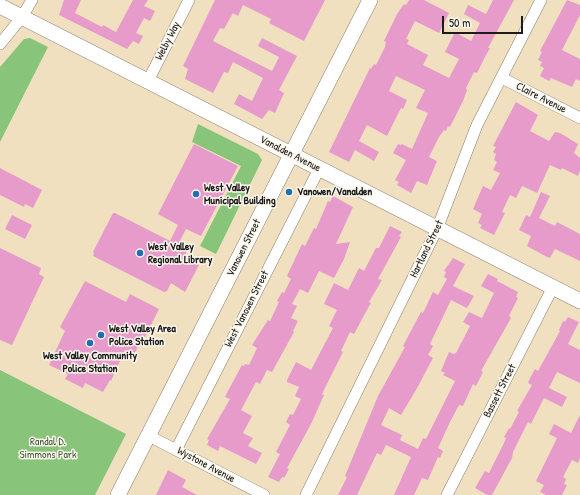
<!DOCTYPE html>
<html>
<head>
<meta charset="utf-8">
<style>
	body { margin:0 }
	#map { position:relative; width:580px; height:495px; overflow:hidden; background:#f0e0c0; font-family:"Patrick Hand",sans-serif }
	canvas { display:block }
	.scale { position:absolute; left:442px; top:16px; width:81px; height:18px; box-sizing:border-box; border:2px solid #1c1c1c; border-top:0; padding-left:5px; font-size:12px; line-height:14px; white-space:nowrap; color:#1c1c1c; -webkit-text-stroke:3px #fbf7ec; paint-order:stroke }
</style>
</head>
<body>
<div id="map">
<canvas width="580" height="495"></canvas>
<div class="scale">50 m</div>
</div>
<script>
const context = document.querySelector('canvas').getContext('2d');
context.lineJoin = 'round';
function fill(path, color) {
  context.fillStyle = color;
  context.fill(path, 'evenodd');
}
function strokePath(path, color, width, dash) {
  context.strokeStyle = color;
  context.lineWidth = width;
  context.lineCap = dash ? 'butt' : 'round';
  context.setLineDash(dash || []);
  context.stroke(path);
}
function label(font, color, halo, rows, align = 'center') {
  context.font = font + ' "Patrick Hand",sans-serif';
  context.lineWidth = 3;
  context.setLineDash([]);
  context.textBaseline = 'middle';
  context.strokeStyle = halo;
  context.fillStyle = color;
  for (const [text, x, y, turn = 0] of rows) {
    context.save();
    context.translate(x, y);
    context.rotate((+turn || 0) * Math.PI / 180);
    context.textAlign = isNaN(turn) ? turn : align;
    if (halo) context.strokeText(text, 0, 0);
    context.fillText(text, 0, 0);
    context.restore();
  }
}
const green = new Path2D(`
	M30 38 48 47 0 142V67L24 39Z
	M198 124 258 154 262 160 216 254 200 246 241 166 192 142Z
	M0 370 126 434 95 495H0Z`);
const building = new Path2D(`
	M64 0H81L75 13 102 27 103 25 116 32 133 0H148L144 6 155 11 150 21 144 18 136 33 143 36 139 44 133 41 127 49 59 15Z
	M215 0H325L304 41 269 23 271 19 243 5 238 16 233 13 224 29 220 28 213 41 272 71 279 57 258 46 262 38 297 56 279 90 284 93 275 113 269 110 262 119 234 104 239 94 252 101 263 78 233 62 228 73 224 72 213 93 185 79 188 69 183 66Z
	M409 0H424L449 13 439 33 415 21 406 39 409 40 407 44 428 55 423 65 449 78 459 59 445 52 455 32 471 41 480 23 464 14 468 5 486 14 493 0H514L488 48H490L485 57 477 73 474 72 466 88 467 90 463 101 450 127 448 126 446 131 444 130 439 137 429 157 437 161 427 185 417 181 411 193 397 185 399 182 395 180 406 160 393 153 398 144 401 145 402 144 412 149 428 113 416 108 425 90 396 76 389 91 407 100 403 109 401 108 387 136 367 125 359 141 379 152 374 161 355 150 349 162 329 152 370 68 371 69 374 64 376 65 385 47 386 42 384 41 397 14 404 4 406 5Z
	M567 0 580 5V15L562 50 580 59V81L576 79 572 87 551 78 549 81 540 76 544 68 540 66 542 62 538 60 542 52 540 51Z
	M516 102 538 115 530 131 549 141 555 132 560 133 578 144 574 153 580 158V171L578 176 562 168 561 170 550 165 537 193 522 186 516 198 510 195 502 212 505 213 494 235 480 228 482 225 478 223 482 214 473 209 483 186 491 190 500 173 493 170 497 162 494 160 496 154 493 152 496 147 493 146Z
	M194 144 238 166 201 236 186 229 178 245 186 249 185 250 187 251 183 259 199 265 185 292 171 283 167 291 164 292 93 256 94 253 93 252 113 213H115L170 241 178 225 158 214Z
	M0 168 42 190 33 208 25 204 24 207 0 195Z
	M541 192 550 196 539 218 555 226 557 222 580 234V261L555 249 550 258 547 257 527 246 531 236 519 230 526 215 530 217Z
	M333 196 353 207 336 244 350 242 344 259 334 278 319 271 308 293 300 289 292 304 297 306 291 318 298 321 293 331 294 332 272 372 267 370 260 384 256 382 241 410 252 416 243 433 253 438 248 446 262 453 256 464 220 446 218 451 207 445 209 440 207 439 230 399 225 397 228 391 242 365 244 366 245 364 249 365 257 348 252 345 268 320 270 321 279 302 277 301 282 292 284 293 291 279 287 276 302 244 305 246 314 228 316 229 328 201 330 202Z
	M12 215 32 225 25 239 5 229Z
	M390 226 402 232 399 236 401 237 378 279 382 280 369 302 371 303 368 308 354 334 350 332 341 351 343 352 322 394 324 395 311 424 287 468 289 469 284 478 282 477 279 482 268 477 280 454 276 452 290 425 286 422 290 414 293 415 301 399 295 396 299 387 287 382V380L296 362 311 370 333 328 329 326 337 310 324 304 334 283 348 290 359 268 364 271 376 248H379Z
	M0 248 41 268 39 274 44 277 12 345 0 340Z
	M453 258 465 264 453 286 474 296 467 308 451 300 430 344 433 346 428 355 433 358 416 390 401 415 389 408 381 425 402 435 400 440 418 449 423 438 426 439 455 381 443 375 445 373 441 371 449 352 454 354 456 353 470 326 463 322 469 312 482 318 494 293 481 286 488 274 498 279 497 281 518 292 516 297 518 298 509 316 511 318 481 371 483 372 476 386 473 384 463 406 459 405 450 422 438 448 443 451 440 458 438 457 428 480 422 478 414 495H394L411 457 386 445 381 455 377 453 357 495H338L347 477 345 476 378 396 405 347 403 346 421 312 423 313 433 292 438 295 447 279 444 277 446 272 444 271Z
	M85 281 126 302 130 294 159 309 145 337 143 336 134 355 125 350 111 381 110 380 103 392 85 383 83 388 65 379 68 374 49 365 65 331 60 327Z
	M568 317 579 322 568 344 580 350V383L557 372 549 388 567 397 562 407 544 398 531 424 528 422 513 452 512 458 492 495H487L475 488 485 471 489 473 504 443 506 438 504 437 509 428 510 429 519 412 517 411 532 385 528 383 530 378 535 369 538 371 560 331 559 330 563 321 565 322Z
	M580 415V458L578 463 572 460 563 477 566 479 564 484 567 485 562 495H546L540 492 544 485 536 481 557 438 549 434 554 424 571 433Z
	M168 470 186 480 182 487 197 495H156Z`);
const street = new Path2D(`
	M0 44 22 17 32 0
	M502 78 580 118
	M148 81 189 0
	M149 436 264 495
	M176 450 319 169
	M306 495 437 229 477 125 541 0
	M447 495 553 287`);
const secondary = new Path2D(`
	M0 6 580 301
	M118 495 370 0`);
const markers = [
	[289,192,4,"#1f6fb2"],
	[196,194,4,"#1f6fb2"],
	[140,253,4,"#1f6fb2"],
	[101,335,4,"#1f6fb2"],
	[90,343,4,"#1f6fb2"]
];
const streetNames = [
	["Welby Way",168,41,-63],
	["Claire Avenue",541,98,27],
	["Vanalden Avenue",290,154,27],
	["Vanowen Street",244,248,-63],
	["Hartland Street",427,249,-64],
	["West Vanowen Street",247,309,-63],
	["Bassett Street",500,391,-63],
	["Wystone Avenue",206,465,28]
];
const poiNames = [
	["West Valley",204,188],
	["Municipal Building",204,201],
	["Vanowen/Vanalden",297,192],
	["West Valley",148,247],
	["Regional Library",148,260],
	["West Valley Area",109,329],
	["Police Station",109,342],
	["West Valley Community",90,356,"center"],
	["Police Station",90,369,"center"]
];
const parkNames = [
	["Randal D.",48,442],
	["Simmons Park",48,455]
];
fill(green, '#88c57b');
fill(building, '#e69bcb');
strokePath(street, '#867e6e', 12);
strokePath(secondary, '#867e6e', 16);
strokePath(street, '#fff', 11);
strokePath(secondary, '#fff', 15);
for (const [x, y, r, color] of markers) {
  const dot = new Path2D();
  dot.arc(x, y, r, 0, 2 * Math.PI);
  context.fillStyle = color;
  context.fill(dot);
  strokePath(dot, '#fbf7ec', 1.5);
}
label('11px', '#1c1c1c', '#fbf7ec', streetNames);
label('bold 11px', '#1c1c1c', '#fbf7ec', poiNames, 'left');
label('11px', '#42573d', '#fbf7ec', parkNames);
</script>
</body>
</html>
